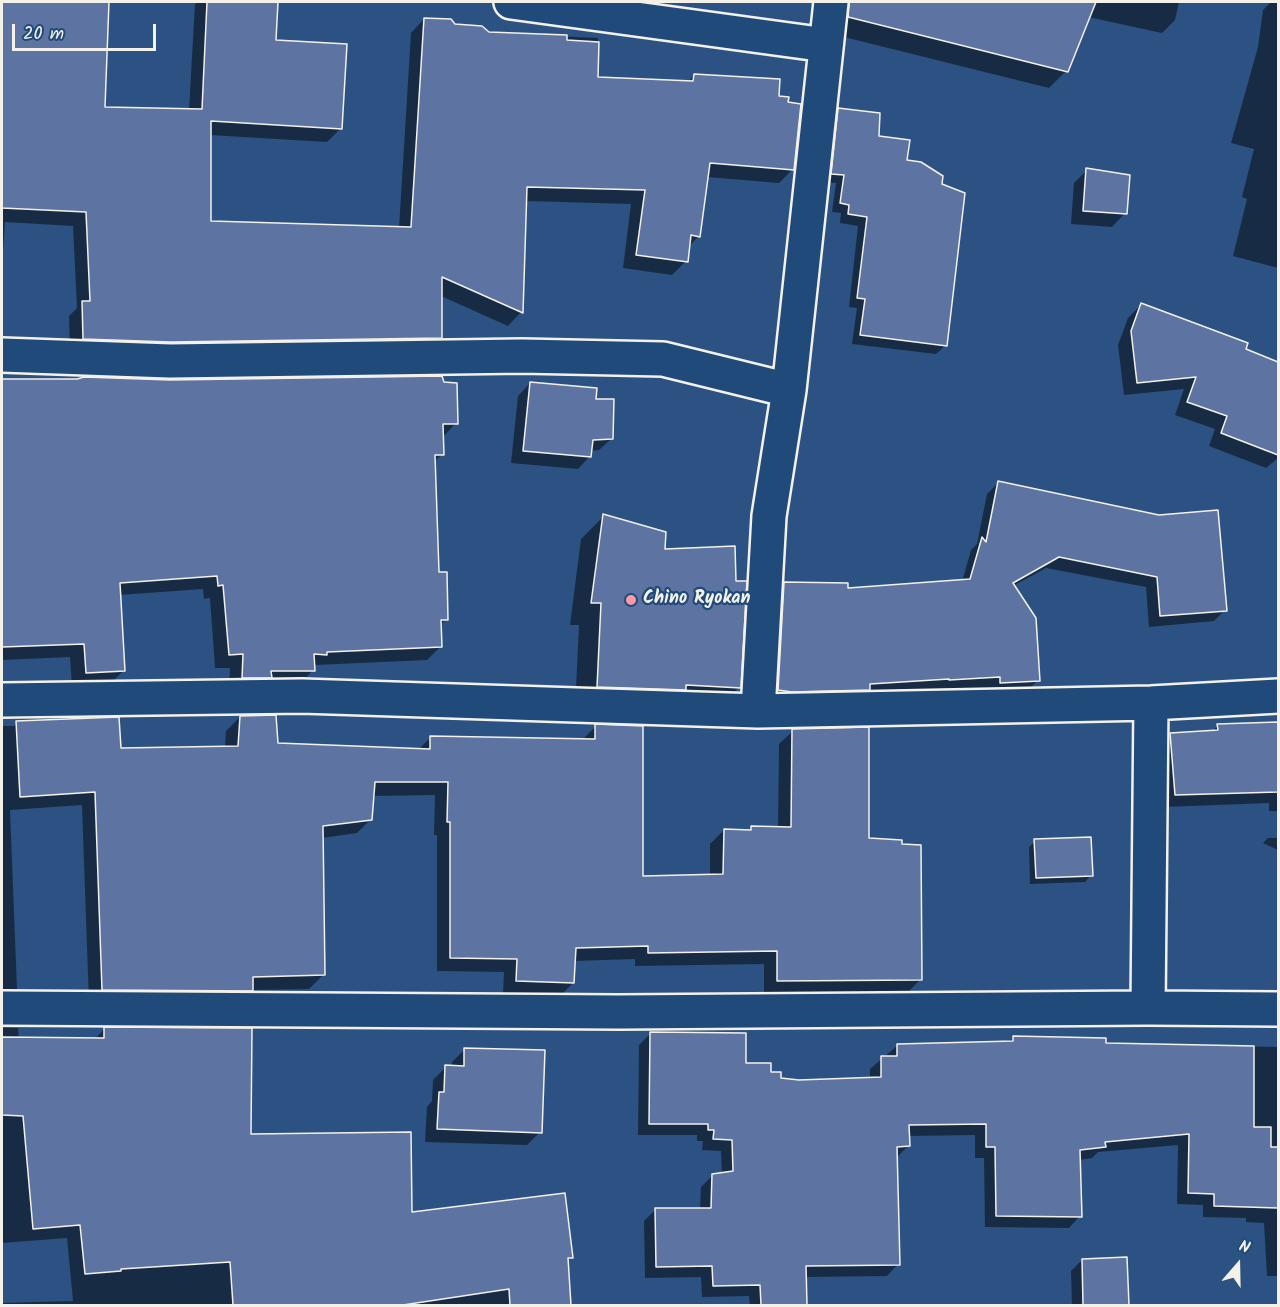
<!DOCTYPE html>
<html>
<head>
<meta charset="utf-8">
<style>
	body { margin:0 }
	#map { position:relative; width:1280px; height:1307px; overflow:hidden; background:#2b5282; font-family:Kalam,sans-serif }
	canvas { display:block }
	.frame { position:absolute; inset:0; border:3px solid #f4f1e8; pointer-events:none }
	.north { position:absolute; left:1208px; top:1235px; width:60px; height:60px; -webkit-text-stroke:4px #1f4a7a; paint-order:stroke; rotate:20deg; font-size:16px; font-weight:700; line-height:24px; text-align:center; color:#f4f1e8 }
	.north::after { content:''; display:block; margin:auto; width:21px; height:27px; background:#f4f1e8; clip-path:polygon(50% 0,100% 100%,50% 72%,0 100%) }
	.scale { position:absolute; left:12px; top:24px; width:144px; height:27px; box-sizing:border-box; border:3px solid #f4f1e8; border-top:0; padding-left:8px; font-size:18px; line-height:21px; white-space:nowrap; color:#f4f1e8; -webkit-text-stroke:4px #1f4a7a; paint-order:stroke }
</style>
</head>
<body>
<div id="map">
<canvas width="1280" height="1307"></canvas>
<div class="frame"></div>
<div class="north">N</div>
<div class="scale">20 m</div>
</div>
<script>
const context = document.querySelector('canvas').getContext('2d');
context.lineJoin = 'round';
function fill(path, color) {
  context.fillStyle = color;
  context.fill(path, 'evenodd');
}
function strokePath(path, color, width, dash) {
  context.strokeStyle = color;
  context.lineWidth = width;
  context.lineCap = dash ? 'butt' : 'round';
  context.setLineDash(dash || []);
  context.stroke(path);
}
function label(font, color, halo, rows, align = 'center') {
  context.font = font + ' Kalam,sans-serif';
  context.lineWidth = 4.5;
  context.setLineDash([]);
  context.textBaseline = 'middle';
  context.strokeStyle = halo;
  context.fillStyle = color;
  for (const [text, x, y, turn = 0] of rows) {
    context.save();
    context.translate(x, y);
    context.rotate((+turn || 0) * Math.PI / 180);
    context.textAlign = isNaN(turn) ? turn : align;
    if (halo) context.strokeText(text, 0, 0);
    context.fillText(text, 0, 0);
    context.restore();
  }
}
const shadow = new Path2D(`
	M2 2H108L103 109 189 110 195 4 198 2H277L275 42 341 128 327 142 210 135 209 222 399 228 411 33 424 19 488 33 598 38 597 79 687 83 694 75 778 98 792 170 779 183 707 177 699 236 688 247 686 261 672 275 623 268 631 204 525 201 521 312 508 326 441 296V338L427 352H70L69 316 77 308 73 226 5 222 2 265Z
	M845 2H1179L1175 20 1162 33 1088 17 1066 71 1049 88 836 35Z
	M1271 2H1278V268L1233 256 1247 199 1242 197 1254 149 1231 143 1258 47 1263 10Z
	M839 110 877 137 906 161 946 345 936 354 852 344 857 308 849 307 858 226 840 223 841 213 832 212 836 183 823 182 830 119Z
	M1087 170 1125 213 1112 227 1071 224 1074 183Z
	M1141 305 1278 363V458L1266 468 1209 446 1215 429 1175 415 1184 389 1124 395 1118 345 1128 318Z
	M2 380 78 381 456 423 442 438V454L434 462 438 573 446 619 440 626 441 646 427 660 315 665 313 670 300 684 229 691 230 668H215L210 598 204 599 203 589 119 595 123 671 109 685 72 687 70 657 2 660Z
	M530 383 595 400 612 438 599 450 591 451 590 456 578 469 511 463 518 396Z
	M998 483 1225 610 1214 621 1149 627 1146 587 1046 568 1013 586 1038 680 1027 691 989 693V688L767 700 773 595 785 583 847 590 962 582 971 550 977 544 987 494Z
	M604 516 663 550 739 687 717 710 575 709 579 625H570L581 539Z
	M240 717 277 744 418 750 431 737 582 740 596 726 641 877 710 876V844L724 830 748 831 752 827 778 828 779 744 793 731 868 839 921 979 907 993 764 994V964L635 966V959L574 961 573 983 559 997 503 994 504 972 437 971V835H434L435 795 372 796 371 819 357 833 322 838 323 975 309 989 252 990 238 1004 89 1003 82 805 10 810 17 989 2 1003V726H14L17 723 120 750 225 747 226 731Z
	M1278 724V811H1269V803L1164 807 1159 746 1170 734 1211 732 1218 726Z
	M1268 838H1278V850L1263 843Z
	M1035 841 1091 875 1085 882 1030 884 1029 847Z
	M2 1028H18L19 1039 94 1040 104 1029 249 1135 410 1213 571 1257 567 1262 570 1306H2V1303L73 1301 67 1238 2 1243Z
	M651 1033 770 1074 780 1080 799 1081 870 1079V1069L898 1045 1008 1043 1014 1037 1104 1044 1278 1047V1276H1267L1264 1223 1246 1222V1218L1203 1217V1205L1177 1204 1178 1145 1098 1152 1092 1158 1079 1160 1080 1216 1069 1228 985 1227 984 1158H975V1135L908 1136V1146L896 1158 898 1264 887 1276 804 1277 805 1306H750L749 1296 702 1297 701 1277 645 1278 644 1221 655 1210 700 1209 701 1187 713 1175 722 1174 721 1151 702 1150 703 1141H697V1135H638L639 1045Z
	M465 1049 540 1132 527 1145 425 1142 427 1107 432 1101 433 1080 446 1067H452V1062Z
	M1126 1259 1127 1306H1072L1071 1271 1082 1260Z`);
const building = new Path2D(`
	M2 2H109L105 107 202 109 207 2H278L276 40 347 44 342 129 211 121V221L411 227 424 18 451 19 455 24 482 26 489 32 567 35V40L599 42 598 77 693 81 694 74 780 79 779 96 789 97 788 102 801 104 794 170 710 163 700 237 691 235 688 262 636 255 645 190 527 187 523 313 442 277V338L170 342 83 339 82 301H90L86 212 2 208Z
	M849 2H1096L1068 72 848 17Z
	M838 108 880 113 879 136 910 140 907 160 921 162 943 176 942 184 965 193 947 346 860 335 865 299 857 298 867 217 848 214 849 205 840 203 844 175 831 174Z
	M1086 168 1130 175 1127 214 1083 211Z
	M1141 303 1248 343 1246 349 1278 362V455L1221 433 1227 416 1187 402 1196 377 1137 383 1131 331Z
	M442 376 444 382 457 383 458 424H443L444 455H435L439 572H447L448 620H441L442 647 327 652V655L314 654 315 671H271L272 678H242L243 654 229 655 223 585 218 586 217 576 120 583 125 671 86 673 84 644 2 647V379H77L84 377 170 380Z
	M530 382 597 388 596 399H614L613 439 593 440 591 457 523 451Z
	M998 481 1159 515 1218 510 1227 611 1160 616 1157 577 1059 557 1013 583 1036 618 1040 681 1000 683V677L949 680V679L870 684V690L792 692 778 690 784 582 848 583V588L970 579 982 537 986 542Z
	M603 514 666 532 665 549 735 546 736 581H747L741 688 686 685V690L597 687 601 603H591Z
	M276 715 278 743 430 749V736L595 739V724L643 726V876L723 874 724 829 751 830V826L791 827 792 729 869 727V838L902 840V844L921 845 922 980 777 981V951L648 953V946L576 948 574 983 516 981 517 959 450 958V822H447L448 782H375L372 820 323 826 325 975 253 977V991L102 990 95 792 20 797 16 721 119 717 121 748 238 746 240 716Z
	M1278 722V792L1175 795 1170 733 1218 730 1217 724Z
	M1091 837 1093 876 1036 878 1034 839Z
	M104 1027 252 1028 251 1134 411 1132 412 1212 565 1193 573 1258H568L571 1305H510L509 1289 403 1305H233L230 1262 121 1269V1271L85 1274 80 1225 33 1229 23 1116 2 1115V1037L104 1038Z
	M650 1032 746 1033V1063H771V1072H781V1078L799 1080 881 1077V1056H897V1044L1013 1041V1036L1106 1038V1043L1254 1046V1127H1271V1147H1278V1208L1214 1206V1194L1188 1193 1189 1134 1105 1142 1106 1147 1080 1150 1082 1217 996 1216 995 1147H986V1124L909 1125 910 1146 897 1147 900 1265 806 1266 807 1305H761L760 1285 713 1286 712 1266 656 1267 655 1208H711L712 1174 733 1171 732 1140 713 1139 714 1130H708V1124H649Z
	M464 1048 545 1050 542 1133 437 1129 439 1092H444L445 1065 464 1066Z
	M1127 1257 1129 1305H1083L1082 1259Z`);
const street = new Path2D(`
	M511 2 826 45
	M2 355 170 361 522 356 663 359 789 390
	M2 700 302 696 758 711 1151 703 1278 696
	M758 711 769 516 789 390 831 2
	M2 1008 619 1012 1148 1008 1278 1009
	M1148 1008 1151 703`);
const markers = [
	[631,600,6,"#ff9aa2"]
];
const poiNames = [
	["Chino Ryokan",643,600]
];
fill(shadow, '#0007');
fill(building, '#5d73a1');
strokePath(building, '#f4f1e8', 1.5);
strokePath(street, '#f4f1e8', 38);
strokePath(street, '#1f4a7a', 33);
for (const [x, y, r, color] of markers) {
  const dot = new Path2D();
  dot.arc(x, y, r, 0, 2 * Math.PI);
  context.fillStyle = color;
  context.fill(dot);
  strokePath(dot, '#1f4a7a', 2);
}
label('bold 18px', '#f4f1e8', '#1f4a7a', poiNames, 'left');
</script>
</body>
</html>
